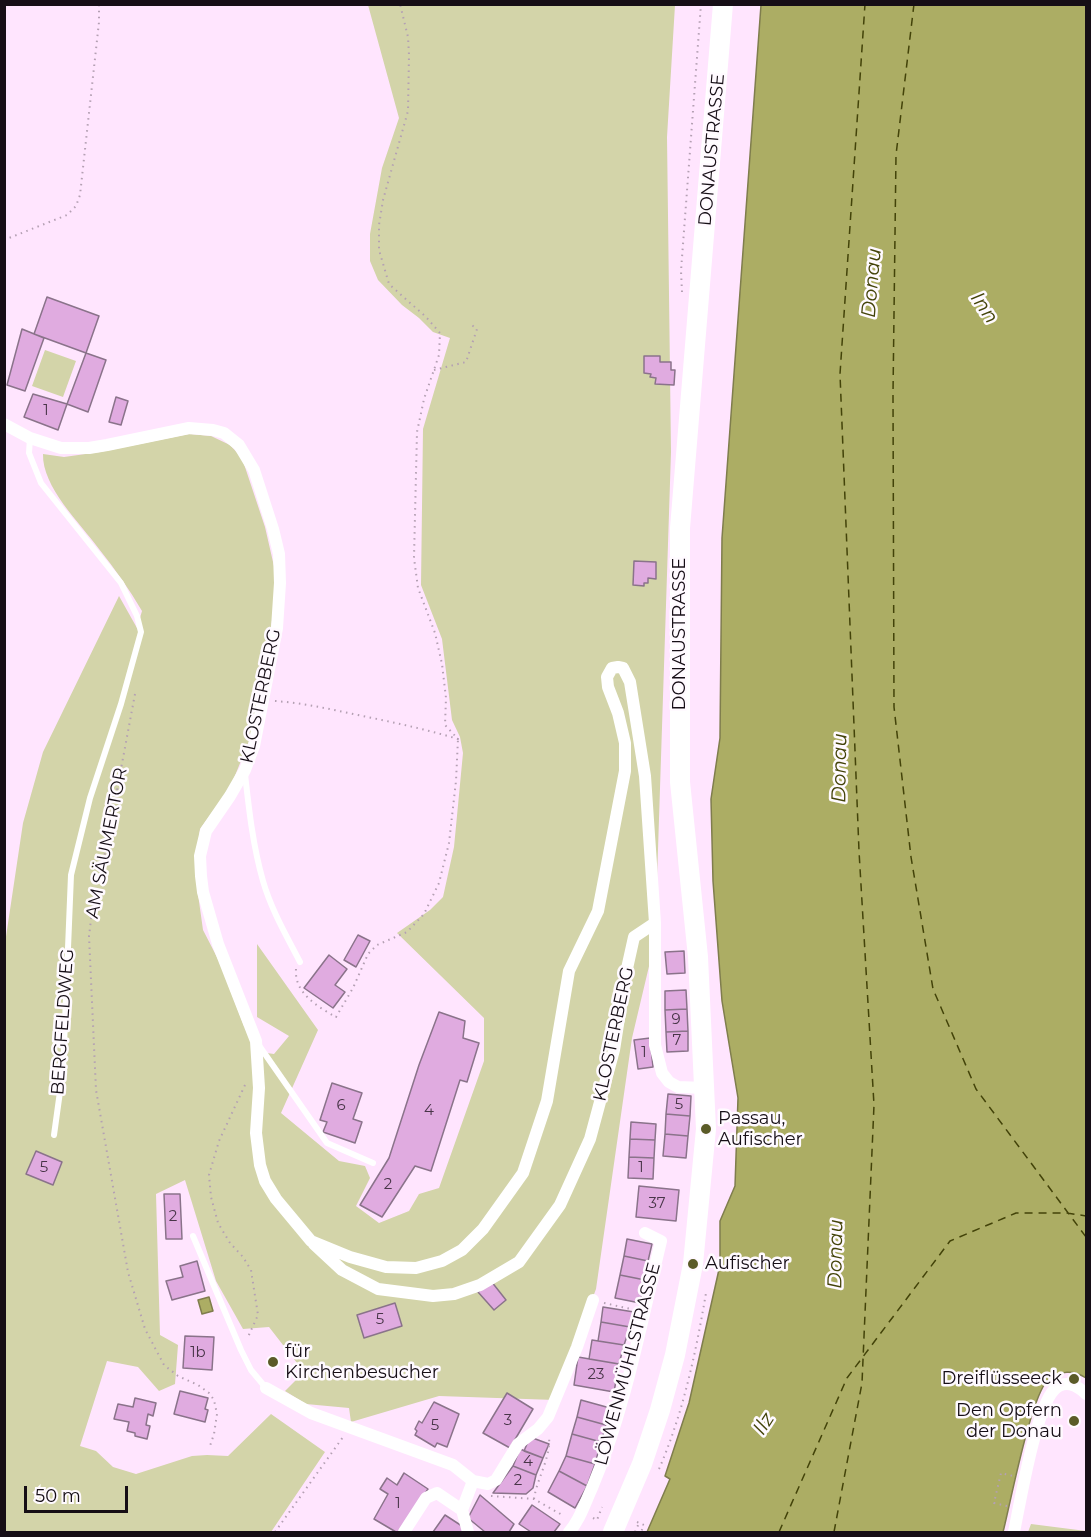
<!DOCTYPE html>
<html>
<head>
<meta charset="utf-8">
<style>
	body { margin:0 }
	#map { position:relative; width:1091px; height:1537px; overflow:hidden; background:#ffe5fe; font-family:Montserrat,sans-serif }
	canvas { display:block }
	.frame { position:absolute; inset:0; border:6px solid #160e16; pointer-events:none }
	.scale { position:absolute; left:24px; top:1486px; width:104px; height:27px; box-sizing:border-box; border:3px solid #160e16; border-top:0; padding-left:8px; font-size:18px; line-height:21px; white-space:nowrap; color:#160e16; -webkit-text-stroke:4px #fffaff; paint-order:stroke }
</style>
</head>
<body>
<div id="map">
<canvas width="1091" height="1537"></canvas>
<div class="frame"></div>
<div class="scale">50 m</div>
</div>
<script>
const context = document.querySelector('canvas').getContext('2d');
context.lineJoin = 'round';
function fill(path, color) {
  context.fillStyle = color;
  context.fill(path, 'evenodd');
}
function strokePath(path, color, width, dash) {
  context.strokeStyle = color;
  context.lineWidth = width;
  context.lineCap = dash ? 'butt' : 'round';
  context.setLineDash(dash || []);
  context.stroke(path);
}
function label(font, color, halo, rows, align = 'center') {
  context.font = font + ' Montserrat,sans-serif';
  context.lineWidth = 5;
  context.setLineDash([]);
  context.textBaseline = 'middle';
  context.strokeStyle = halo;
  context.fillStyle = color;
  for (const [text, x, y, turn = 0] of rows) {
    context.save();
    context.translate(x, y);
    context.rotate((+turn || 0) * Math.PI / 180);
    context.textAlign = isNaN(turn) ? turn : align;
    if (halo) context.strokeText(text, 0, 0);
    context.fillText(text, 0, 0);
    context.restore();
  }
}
const green = new Path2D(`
	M368 5H675L667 137 671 452 655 941 632 1038 596 1289 555 1400 439 1396 351 1422 349 1408 306 1404 285 1391 304 1372 269 1327 243 1329 216 1281 185 1180 156 1194 160 1335 178 1345 175 1384 159 1391 138 1367 107 1361 80 1446 96 1451 113 1467 136 1474 192 1456 207 1455 228 1456 271 1414 325 1452 271 1532H5L4 950 23 823 43 752 119 596 137 628 142 611C129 589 115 569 99 549 80 523 42 487 43 454L64 457 100 452 189 434 211 436 230 445 242 458 265 527 276 575 274 609 260 690 249 741 230 788 200 829 197 852V887L203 930 220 963 244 1026 267 1053 274 1054 289 1036 257 1017V944L318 1030 281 1113 339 1161 365 1166 370 1178 356 1206 379 1223 409 1211 419 1194 439 1188 484 1061V1018L397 933 430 910 443 897 454 847 463 753 460 737 452 720 442 639 421 585 423 429 450 338 433 332 419 318 402 305 378 280 370 261V234L382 168 399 118Z
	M45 350 76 361 63 397 32 386Z
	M1031 1524 1086 1531V1532H1028Z`);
const water = new Path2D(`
	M761 5H1086V1378C1074 1370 1060 1370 1048 1380 1031 1395 1010 1505 1003 1532H647L670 1479 665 1476 689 1403 720 1265V1221L735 1186 738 1098 722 1001 713 881 711 799 720 738 722 538Z
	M209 1297 213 1311 202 1314 198 1300Z`);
const ferry = new Path2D(`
	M914 4 896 155 893 394 894 707 911 857 933 989 976 1089 1086 1237
	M779 1532 847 1378 950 1241 1016 1213H1067L1086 1216
	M834 1532 862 1383 874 1105 859 851 840 374 865 4`);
const building = new Path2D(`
	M47 297 99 316 86 353 34 334Z
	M22 329 44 338 25 391 7 385Z
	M86 353 106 360 88 412 67 404Z
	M644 356H660V362H671V370H675L674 385 655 384 656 378 650 377 651 374 644 373Z
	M33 394 67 404 58 430 24 417Z
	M116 397 128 401 121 425 109 422Z
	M634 561 656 562V579L648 578V583H644V586L633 585Z
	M358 935 370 941 356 967 344 960Z
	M684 951 685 973 667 974 665 952Z
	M329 955 347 969 335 985 345 992 333 1008 304 988Z
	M686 990 687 1009 665 1010V991Z
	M687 1009 688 1031 666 1032 665 1010Z
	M439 1012 465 1021 463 1038 479 1043 467 1082 460 1080 431 1171 415 1166 382 1217 360 1205 389 1158 419 1065Z
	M688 1031V1051L667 1052 666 1032Z
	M650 1038 653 1067 638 1069 634 1040Z
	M332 1083 362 1093 353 1119 362 1122 355 1143 323 1132 327 1122 320 1120Z
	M668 1094 691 1096 690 1116 666 1114Z
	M666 1114 690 1116 688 1136 665 1134Z
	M631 1122 656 1124 655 1140 630 1139Z
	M665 1134 688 1136 686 1158 663 1156Z
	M630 1139 655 1140 654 1158 629 1157Z
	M36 1151 62 1162 53 1185 26 1174Z
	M629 1157 654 1158 653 1179 628 1178Z
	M639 1186 679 1190 676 1221 636 1217Z
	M164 1194H180L182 1239H166Z
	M627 1239 652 1244 648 1261 624 1256Z
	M624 1256 648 1261 645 1280 620 1275Z
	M197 1261 205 1291 172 1300 166 1281 183 1277 180 1266Z
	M620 1275 645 1280 640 1303 615 1298Z
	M491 1281 506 1300 494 1310 478 1292Z
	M395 1303 402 1326 364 1338 357 1315Z
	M603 1307 634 1312 630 1327 601 1322Z
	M601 1322 630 1327 624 1345 598 1341Z
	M185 1336 214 1337 212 1370 183 1368Z
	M592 1340 624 1345 619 1364 589 1359Z
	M578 1357 619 1364 614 1392 574 1385Z
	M180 1391 208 1398 205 1409 208 1410 205 1422 174 1414Z
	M507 1393 533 1409 510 1448 483 1433Z
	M135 1398 156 1403 153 1416 148 1414 146 1425 150 1426 147 1439 135 1436V1433L127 1431 129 1422 114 1419 118 1404 133 1407Z
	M581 1400 610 1408 606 1425 577 1417Z
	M434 1402 459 1414 447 1447 437 1443 435 1447 415 1435 417 1431 415 1429 419 1421 422 1423Z
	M577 1417 606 1425 601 1442 572 1434Z
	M572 1434 601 1442 595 1464 566 1456Z
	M530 1437 549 1444 543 1458 524 1451Z
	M520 1449 543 1458 536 1475 513 1466Z
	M566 1456 595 1464 587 1486 559 1471Z
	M513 1466 536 1475 533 1488 526 1494 493 1493Z
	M559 1471 587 1486 575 1508 548 1492Z
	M404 1473 428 1489 399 1532H396L374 1519 388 1494 380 1489 387 1478 397 1485Z
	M480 1495 514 1524 509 1532H485L468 1518Z
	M532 1505 560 1524 554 1532H531L519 1524Z
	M445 1515 465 1528 463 1532H433Z`);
const path = new Path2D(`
	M4 240 67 215 76 206 80 195 99 22V4
	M682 292 681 271 701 4
	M434 370 466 362 477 329 469 323
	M135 694 106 849 94 895 89 936 96 1090 128 1272 145 1329 164 1365 178 1376 198 1385 209 1393 214 1400 217 1414 214 1434 209 1449
	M275 701C303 703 330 709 358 715 392 722 425 729 458 739L445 725 446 698 442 664 435 633 418 588 414 558 417 432 424 399 439 355 440 333 426 317 389 284 379 250V225L383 200 408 111 409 55 408 37 400 4
	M296 969C294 993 318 1007 336 1017L353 988 368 954 377 945 407 932 424 914 439 883 449 843 456 781 458 739
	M245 1085 219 1141 209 1175 211 1197 218 1223 230 1243 243 1257 251 1270 258 1315 248 1337
	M604 1303 631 1309
	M659 1469C683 1414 696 1352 706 1293
	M491 1496 534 1499 564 1516
	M534 1499C537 1478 551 1458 549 1436
	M1007 1506 994 1503 1001 1473 1013 1476
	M593 1518 597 1520 602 1507
	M637 1522 644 1525 641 1532
	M275 1532 343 1437
	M635 1532 639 1523`);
const lane = new Path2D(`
	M30 438 29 453 41 483 121 583 137 616 141 632 121 704 90 798 71 875 63 1070 54 1135
	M245 774C249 810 253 846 263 881 271 909 286 935 300 962
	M258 1044 327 1143 373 1163
	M193 1236 241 1350 251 1370 266 1388`);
const street = new Path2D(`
	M4 424 30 438 61 448H89L107 445 189 428 213 430 224 433 239 445 254 470 273 529 279 554 280 583 277 628 254 746 245 770 230 796 206 831 200 856 201 876 203 892 218 944 256 1041 259 1088 256 1133 260 1165 265 1181 276 1199 311 1241 350 1257 386 1267 416 1268 442 1261 462 1250 483 1229 523 1173 547 1101 569 971 598 911 625 771V743L618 713 608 687 607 677 612 668 618 667 623 668 630 682 645 776 655 923V1045L662 1073 669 1082 678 1087 705 1088
	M314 1244 342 1270 378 1289 433 1296 454 1294 480 1285 519 1262 560 1205 590 1139 614 1050 626 973 634 937 655 923
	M266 1388 311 1413 453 1465 473 1481 488 1484 496 1480 518 1444 538 1429 548 1417 577 1347 593 1300
	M404 1532 426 1498 437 1493 462 1510
	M468 1532 462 1510 473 1481
	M569 1532C580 1520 585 1503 592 1488 625 1410 641 1324 661 1241L645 1233
	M1014 1532C1020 1503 1036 1408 1054 1390 1064 1379 1077 1385 1086 1394`);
const primary = new Path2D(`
	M613 1532 642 1464 660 1410 675 1355 693 1264 706 1129 698 957 680 782V528L723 4`);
const markers = [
	[706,1129,6,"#5b5b28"],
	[693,1264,6,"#5b5b28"],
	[273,1362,6,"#5b5b28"],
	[1074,1379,6,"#5b5b28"],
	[1074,1421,6,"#5b5b28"]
];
const numberNames = [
	["1",46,411],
	["9",676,1020],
	["7",677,1041],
	["1",644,1053],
	["5",679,1105],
	["6",341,1106],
	["4",429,1111],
	["5",44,1168],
	["1",641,1168],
	["2",388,1185],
	["37",657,1204],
	["2",173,1217],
	["5",380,1320],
	["1b",198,1353],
	["23",596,1375],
	["3",508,1421],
	["5",435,1426],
	["4",528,1462],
	["2",518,1481],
	["1",398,1504]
];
const streetNames = [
	["DONAUSTRASSE",712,150,-85],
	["DONAUSTRASSE",680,634,-90],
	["KLOSTERBERG",261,696,-78],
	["AM SÄUMERTOR",107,843,-79],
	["BERGFELDWEG",63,1022,-86],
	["KLOSTERBERG",614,1034,-78],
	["LÖWENMÜHLSTRASSE",628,1364,-75]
];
const poiNames = [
	["Passau,",718,1119],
	["Aufischer",718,1140],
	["Aufischer",705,1264],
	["für",285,1352],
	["Kirchenbesucher",285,1373],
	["Dreiflüsseeck",1062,1379,"right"],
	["Den Opfern",1062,1411,"right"],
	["der Donau",1062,1432,"right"]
];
const waterNames = [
	["Donau",872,283,-85],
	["Inn",984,308,56],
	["Donau",840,768,-89],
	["Donau",836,1254,-89],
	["Ilz",764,1424,-57]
];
fill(green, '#d3d4a9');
fill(water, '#acad64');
strokePath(water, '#7f7d4d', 1.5);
strokePath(ferry, '#434309', 1.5, [8, 6]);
fill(building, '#e0abe0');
strokePath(building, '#8a738a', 1.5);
strokePath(path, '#b4a0b3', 2, [1.5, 4.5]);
strokePath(lane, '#fff', 6);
strokePath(street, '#fff', 12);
strokePath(primary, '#fff', 20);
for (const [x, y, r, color] of markers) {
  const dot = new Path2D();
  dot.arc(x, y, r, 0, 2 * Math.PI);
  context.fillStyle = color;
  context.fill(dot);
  strokePath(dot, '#fffaff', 2);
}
label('15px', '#483548', null, numberNames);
label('18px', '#160e16', '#fffaff', streetNames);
label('18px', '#160e16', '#fffaff', poiNames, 'left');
label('italic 20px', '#434309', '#fffaff', waterNames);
</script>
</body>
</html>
